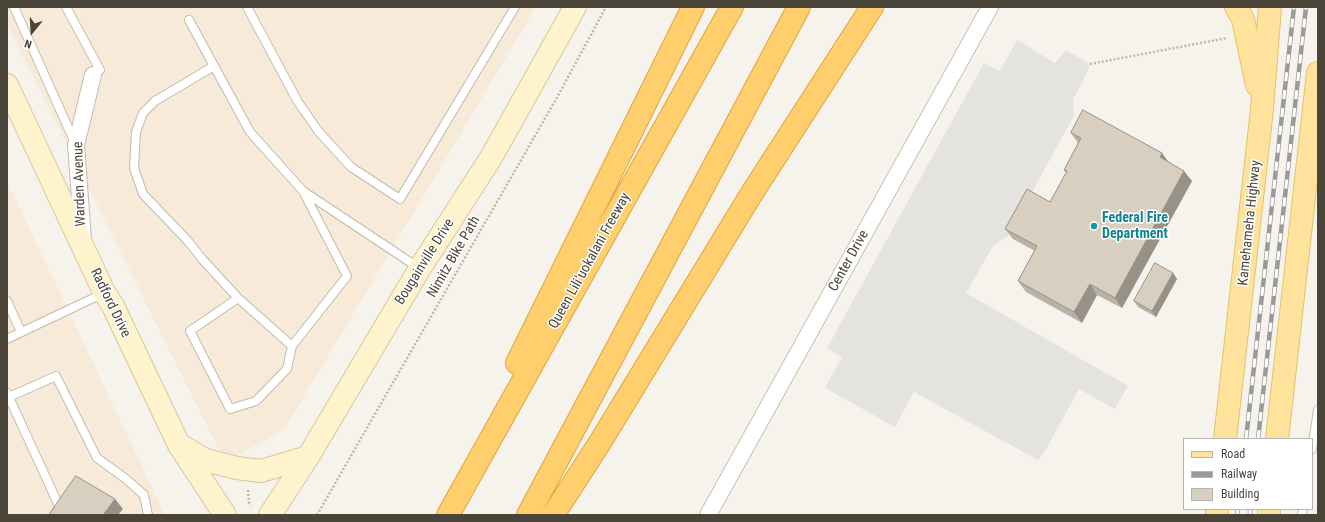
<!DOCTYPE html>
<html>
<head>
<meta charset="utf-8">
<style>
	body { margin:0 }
	#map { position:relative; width:1325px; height:522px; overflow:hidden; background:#f6f3ec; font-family:"Roboto Condensed",sans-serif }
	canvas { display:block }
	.frame { position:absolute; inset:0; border:8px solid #4b4439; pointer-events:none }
	.legend { position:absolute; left:1183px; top:438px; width:130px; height:72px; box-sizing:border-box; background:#fff; border:1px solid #b7b4b0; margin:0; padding:5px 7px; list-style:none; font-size:12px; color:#4b4439 }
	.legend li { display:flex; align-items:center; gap:8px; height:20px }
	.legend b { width:20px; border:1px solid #b7b4b0 }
	.north { position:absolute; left:12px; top:12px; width:40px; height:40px; -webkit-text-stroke:3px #fff; paint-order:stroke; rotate:198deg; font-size:11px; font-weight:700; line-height:16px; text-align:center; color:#4b4439 }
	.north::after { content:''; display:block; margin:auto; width:14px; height:18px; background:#4b4439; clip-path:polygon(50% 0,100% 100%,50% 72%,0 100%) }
</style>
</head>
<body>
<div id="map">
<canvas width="1325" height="522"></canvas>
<div class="frame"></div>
<ul class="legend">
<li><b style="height:5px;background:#ffe39c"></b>Road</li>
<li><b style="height:5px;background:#9a9a9a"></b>Railway</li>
<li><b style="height:11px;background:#d8cfc1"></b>Building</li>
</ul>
<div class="north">N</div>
</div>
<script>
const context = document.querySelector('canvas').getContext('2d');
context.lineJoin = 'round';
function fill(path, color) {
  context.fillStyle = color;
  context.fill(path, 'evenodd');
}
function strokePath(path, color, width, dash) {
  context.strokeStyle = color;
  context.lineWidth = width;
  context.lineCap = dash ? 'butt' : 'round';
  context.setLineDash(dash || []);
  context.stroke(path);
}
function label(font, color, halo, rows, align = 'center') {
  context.font = font + ' "Roboto Condensed",sans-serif';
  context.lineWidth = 3;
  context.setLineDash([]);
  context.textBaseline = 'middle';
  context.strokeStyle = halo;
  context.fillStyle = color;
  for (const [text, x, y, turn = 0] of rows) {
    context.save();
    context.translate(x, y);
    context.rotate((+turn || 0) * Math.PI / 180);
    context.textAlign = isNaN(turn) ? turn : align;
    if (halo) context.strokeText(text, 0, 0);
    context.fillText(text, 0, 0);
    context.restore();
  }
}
const commercial = new Path2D(`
	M7 7H536L284 430 225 462 7 24Z
	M7 181 165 515H7Z`);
const parking = new Path2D(`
	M1017 40 1055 63 1066 50 1090 64 1083 81 1073 99 1074 116 1007 237 993 246 966 293 1128 386 1115 409 1079 389 1045 451 1038 460 914 392 895 427 825 388 842 357 827 348 984 63 1000 71Z`);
const path = new Path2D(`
	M1090 64 1227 38
	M248 490 249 502 251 506
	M317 515 555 101 606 7`);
const lane = new Path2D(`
	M14 7 75 143
	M66 7 100 70
	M247 7 298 102 319 132 351 167 400 199 515 7
	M189 20 250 132 303 191 419 268
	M214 66 155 101 143 113 136 132 134 168 143 194 187 240 203 260 238 298 190 331 230 409 256 401 287 369 292 346 347 276 303 191
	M238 298 292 346
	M7 301 21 332
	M7 339 104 293
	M7 393 60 508 55 515
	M9 397 56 376 97 458 126 479 144 495 148 515
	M1312 449 1318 410
	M1302 515 1303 509`);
const street = new Path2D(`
	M83 239 76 145 93 75
	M708 515 990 7`);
const secondary = new Path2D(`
	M7 85 104 292 113 306 179 445 225 515
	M182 446 205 460 237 468 261 471 308 457
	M270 515 308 457 420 268 492 156 575 7`);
const primary = new Path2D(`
	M1236 7 1243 19 1257 85
	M1225 439 1262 109 1270 7
	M1277 439 1318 73
	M1217 515V509
	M1269 515V509`);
const highway = new Path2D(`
	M517 363 693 7
	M448 515 732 7
	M528 515 799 7
	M553 515 599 444 752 193 872 7`);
const rail = new Path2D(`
	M1246 439 1294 7
	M1258 439 1306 7
	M1237 515 1238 509
	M1250 515V509`);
const wall = new Path2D(`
	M1071 133 1169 162 1192 181 1122 308 1097 295 1082 323 1026 292 1018 281 1035 251 1013 239 1005 229 1050 202 1066 173 1064 170 1078 143Z
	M1173 273 1177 279 1156 317 1138 307 1134 301Z`);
const shadedWall = new Path2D(`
	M1162 153 1170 164 1160 157Z
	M1184 171 1192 181 1122 308 1115 298Z
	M1173 273 1177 279 1156 317 1152 311Z
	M1090 284 1097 295 1082 323 1074 312Z
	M115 499 123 509 118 515H103Z`);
const building = new Path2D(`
	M1083 110 1162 153 1160 157 1184 171 1115 298 1090 284 1074 312 1018 281 1037 246 1005 229 1027 189 1050 202 1067 171 1064 170 1081 138 1071 133Z
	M1155 263 1173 273 1152 311 1134 301Z
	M76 476 115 499 103 515H49Z`);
const markers = [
	[1094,226,4,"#0f9aa8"]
];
const streetNames = [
	["Warden Avenue",80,184,-92],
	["Kamehameha Highway",1250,223,-84],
	["Nimitz Bike Path",454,257,-60],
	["Queen Liliʻuokalani Freeway",590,261,-61],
	["Center Drive",849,261,-61],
	["Bougainville Drive",425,262,-58],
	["Radford Drive",110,303,64]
];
const cultureNames = [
	["Federal Fire",1102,218],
	["Department",1102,234]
];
fill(commercial, '#f7ead8');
fill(parking, '#e5e3e0');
strokePath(lane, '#c2bbae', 10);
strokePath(street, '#c2bbae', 18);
strokePath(secondary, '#d6c79b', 24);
strokePath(primary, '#e6c16a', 24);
strokePath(highway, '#e0a43c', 24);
strokePath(path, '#c4b79f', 2.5, [2, 2]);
strokePath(lane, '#fff', 8);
strokePath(street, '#fff', 16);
strokePath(secondary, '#fff3cd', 22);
strokePath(primary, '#ffe39c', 22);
strokePath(highway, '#ffcf6e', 22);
strokePath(rail, '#9a9a9a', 4.5);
strokePath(rail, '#fff', 3, [9]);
fill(wall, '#bab2a6');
fill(shadedWall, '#979187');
fill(building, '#d8cfc1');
strokePath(building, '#979187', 1);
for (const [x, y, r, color] of markers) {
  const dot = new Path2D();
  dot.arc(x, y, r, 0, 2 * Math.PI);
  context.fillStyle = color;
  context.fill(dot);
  strokePath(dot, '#fff', 1.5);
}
label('14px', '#4b4439', '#fff', streetNames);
label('bold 14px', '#0d838f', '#fff', cultureNames, 'left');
</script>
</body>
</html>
